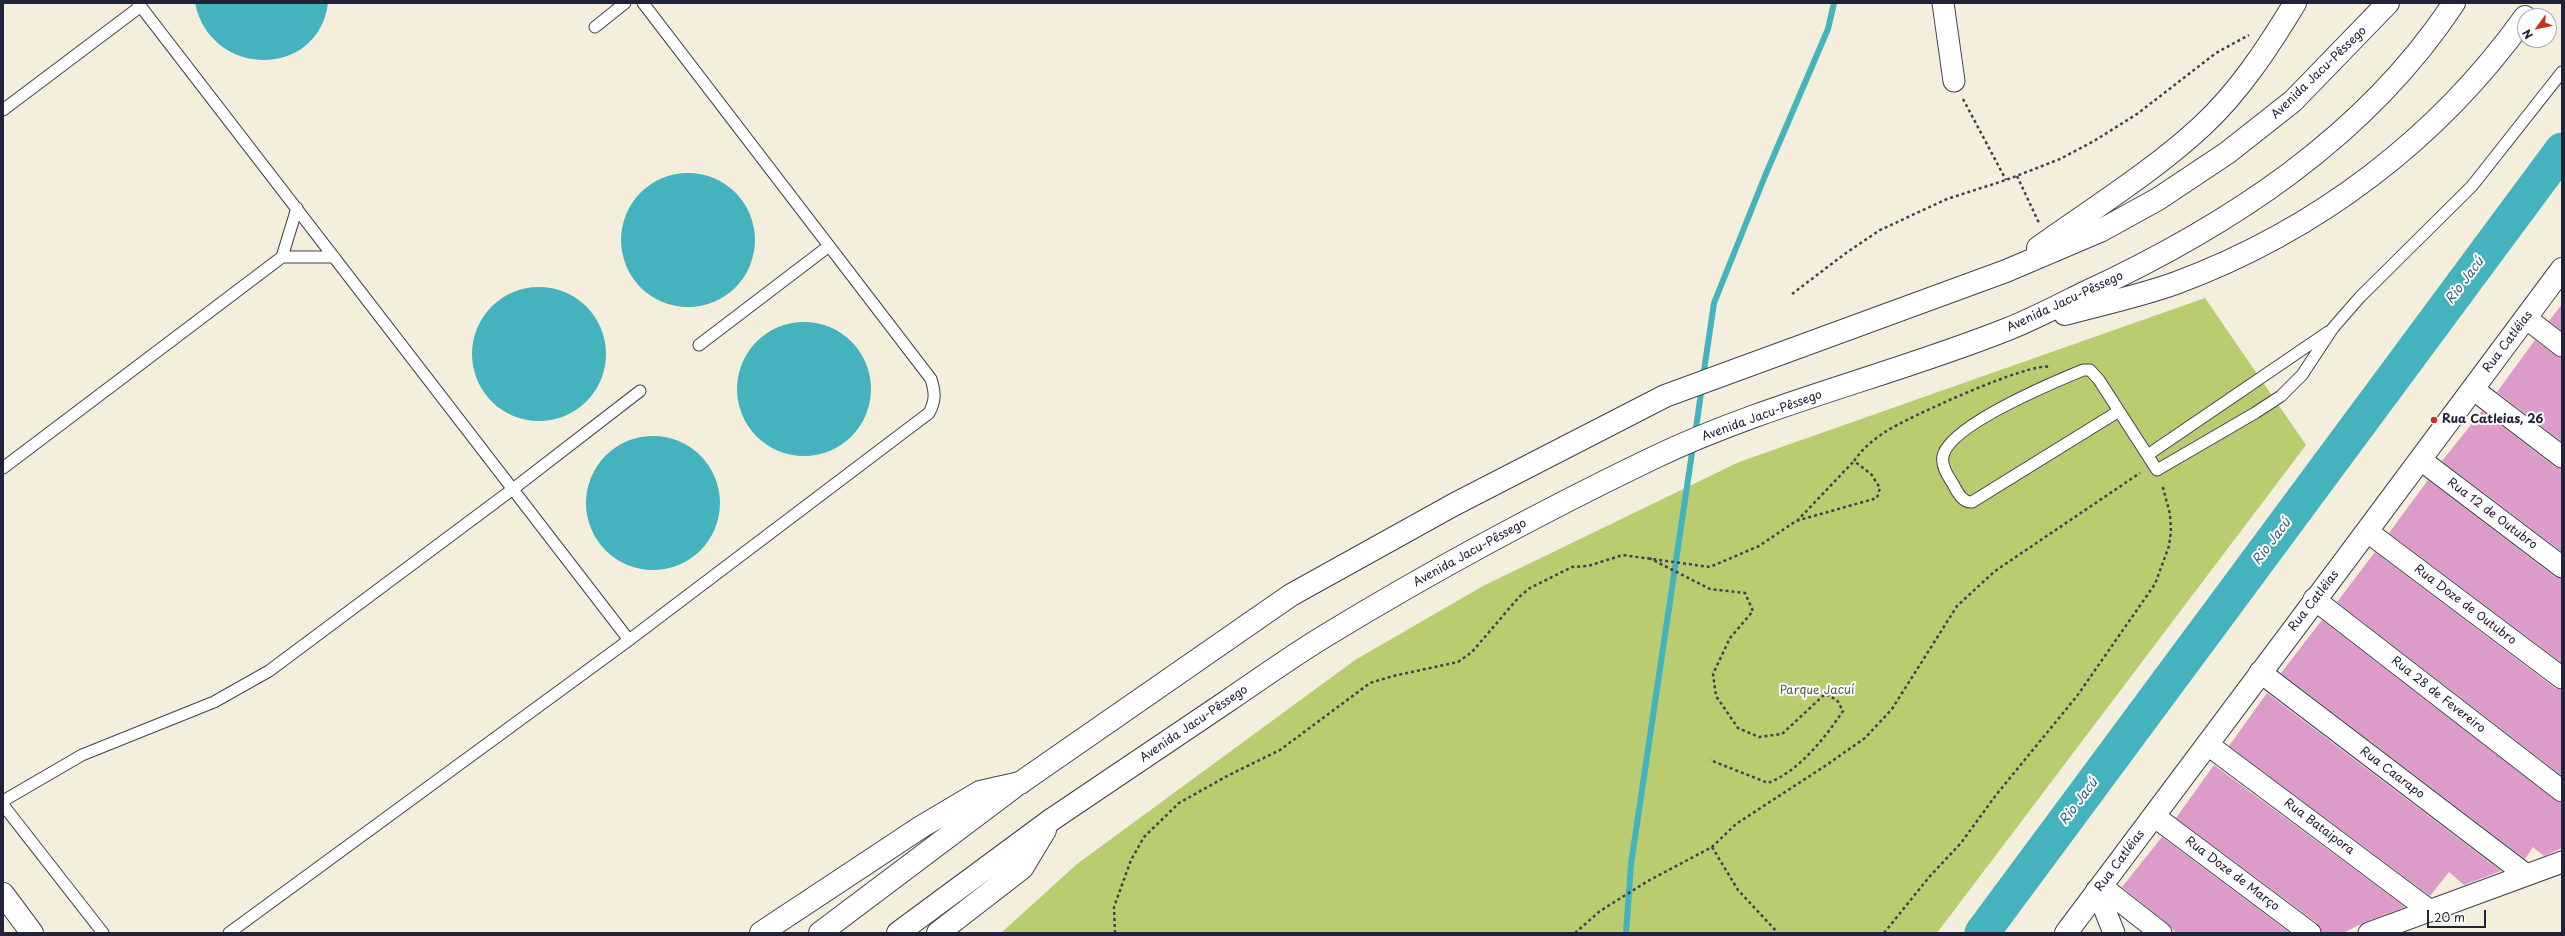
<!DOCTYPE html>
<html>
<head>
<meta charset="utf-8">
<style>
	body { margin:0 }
	#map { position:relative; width:2565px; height:936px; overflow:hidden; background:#f4efdd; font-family:"Playpen Sans",sans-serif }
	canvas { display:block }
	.frame { position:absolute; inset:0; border:4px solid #22223b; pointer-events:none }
	.north { position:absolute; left:2517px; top:8px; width:40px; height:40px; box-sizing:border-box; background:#fff; border:1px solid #a7a7b1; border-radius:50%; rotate:237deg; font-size:11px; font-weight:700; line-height:16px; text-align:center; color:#22223b }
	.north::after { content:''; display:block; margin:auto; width:14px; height:18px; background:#c8321e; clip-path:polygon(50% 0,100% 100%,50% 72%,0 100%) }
	.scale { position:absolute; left:2427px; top:910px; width:59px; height:18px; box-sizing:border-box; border:2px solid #22223b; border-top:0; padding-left:5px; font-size:12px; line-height:14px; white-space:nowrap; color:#22223b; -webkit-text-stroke:3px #fff; paint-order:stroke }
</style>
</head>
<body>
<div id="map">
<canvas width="2565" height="936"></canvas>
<div class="frame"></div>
<div class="north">N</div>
<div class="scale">20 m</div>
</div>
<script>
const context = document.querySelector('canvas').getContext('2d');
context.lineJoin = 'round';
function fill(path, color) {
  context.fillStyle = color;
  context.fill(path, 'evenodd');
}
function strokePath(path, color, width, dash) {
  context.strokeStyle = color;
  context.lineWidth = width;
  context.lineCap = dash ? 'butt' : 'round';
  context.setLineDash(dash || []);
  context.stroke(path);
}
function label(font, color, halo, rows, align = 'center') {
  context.font = font + ' "Playpen Sans",sans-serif';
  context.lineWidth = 4;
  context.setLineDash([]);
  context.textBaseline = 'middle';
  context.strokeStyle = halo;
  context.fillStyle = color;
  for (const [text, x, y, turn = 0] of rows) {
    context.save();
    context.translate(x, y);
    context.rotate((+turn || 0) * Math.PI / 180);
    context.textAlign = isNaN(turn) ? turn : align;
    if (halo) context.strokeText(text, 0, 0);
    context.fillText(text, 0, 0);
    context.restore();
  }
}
const green = new Path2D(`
	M2205 298 2306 445 1937 933H1001L1077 864 1355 660 1483 586 1739 462Z`);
const water = new Path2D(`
	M195 3H328C318 80 210 78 195 3Z
	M621 240a67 67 0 1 1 134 0a67 67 0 1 1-134 0Z
	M472 354a67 67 0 1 1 134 0a67 67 0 1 1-134 0Z
	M737 389a67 67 0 1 1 134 0a67 67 0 1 1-134 0Z
	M586 503a67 67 0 1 1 134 0a67 67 0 1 1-134 0Z`);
const stream = new Path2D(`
	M1703 377 1714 303 1765 176 1828 29 1834 3
	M1695 435 1702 386
	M1626 933 1631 864 1693 446`);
const river = new Path2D(`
	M1982 933 2562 150`);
const building = new Path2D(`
	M2562 304V331L2549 321Z
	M2535 340 2555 355 2562 358V442L2497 392Z
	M2482 411 2555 467 2562 469V552L2442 461Z
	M2428 480 2555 577 2562 579V663L2389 533Z
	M2375 552 2555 688 2562 690V776L2337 602Z
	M2322 620 2555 800 2562 803V848L2544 856 2533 847 2525 859 2281 673Z
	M2267 693 2501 871 2464 885 2449 872 2430 896 2229 746Z
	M2214 765 2405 907 2365 922 2343 933H2322L2317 923 2176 818Z
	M2162 837 2290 933H2176L2168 924 2122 887Z`);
const path = new Path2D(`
	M1963 99 2006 180
	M2017 176 2039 223
	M1792 294 1846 253 1880 230 1947 199 2006 180 2060 159 2094 141 2137 114 2216 53 2249 35
	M1797 521 1854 461
	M1649 558 1710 589 1745 593 1753 611 1730 638 1713 674 1716 696 1738 728 1759 737 1782 734 1825 694 1837 700 1843 711C1825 738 1799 771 1768 783L1710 760
	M1712 847 1738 890 1778 933
	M1115 933 1114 907 1131 860 1144 837 1179 803 1229 775 1280 750 1370 683 1393 676 1458 662 1472 652 1519 597 1530 588 1572 567 1588 566 1623 555 1710 567 1759 546 1796 521 1877 498 1880 488 1871 474 1854 461C1862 449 1873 440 1885 432 1906 418 2031 361 2050 367
	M1575 933 1600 911 1648 881 1712 847 1736 824 1825 766 1865 738 1892 709 1957 606 1995 571 2140 473
	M1884 933 1930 876 1961 843 1996 795 2077 696 2155 584 2169 546 2171 531 2170 514 2162 484`);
const service = new Path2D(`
	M138 3 629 640
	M595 27 625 3
	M3 110 141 6
	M282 257 297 208
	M699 345 829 246
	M2119 411 1972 502C1962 503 1957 491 1953 484 1948 476 1941 466 1943 456 1950 425 2054 382 2083 370H2090L2099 380 2157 470 2255 413 2281 396 2302 375 2333 328 2360 297 2472 186 2562 72
	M2149 454 2328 332
	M3 468 282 257H334
	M3 801 82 755 214 702 269 671 513 489 640 391
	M3 805 103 933
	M229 933 629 640 929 413C936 400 935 392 931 379L643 3`);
const minor = new Path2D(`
	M1943 3 1954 81
	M2526 318 2562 346
	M2473 389 2562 457
	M2421 460 2562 567
	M2368 532 2562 678
	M2314 599 2562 791
	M2260 672 2525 874
	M2207 744 2430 911
	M2154 816 2310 933
	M2101 886 2161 933
	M2097 890 2114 933
	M2369 933 2562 862`);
const tertiary = new Path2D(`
	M3 894 32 933
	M2066 933C2231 712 2398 491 2562 269`);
const trunk = new Path2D(`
	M2038 248C2091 210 2155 170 2202 126 2239 92 2269 46 2295 3
	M2065 314C2102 304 2140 296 2176 283 2316 231 2438 139 2525 17
	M1020 783 1291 595 1455 504 1665 396 2006 271 2100 231 2158 199 2227 153 2293 101 2388 3
	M1051 820C1110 780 1169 740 1229 700 1260 679 1292 656 1325 636 1430 572 1539 513 1651 459 1765 404 1890 376 2008 329 2033 319 2058 306 2082 294 2227 227 2365 138 2454 3`);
const motorway = new Path2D(`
	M761 933 921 827 980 792 1020 783
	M820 933 1014 787
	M898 933 1051 820
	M938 933 1022 868 1045 830`);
const markers = [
	[2434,420,4,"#c8321e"]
];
const streetNames = [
	["Avenida Jacu-Pêssego",2319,73,-44],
	["Avenida Jacu-Pêssego",2065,302,-25],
	["Rua Catléias",2508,342,-53],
	["Avenida Jacu-Pêssego",1762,416,-20],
	["Rua 12 de Outubro",2492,514,37],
	["Avenida Jacu-Pêssego",1470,553,-29],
	["Rua Catléias",2314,601,-52],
	["Rua Doze de Outubro",2465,605,37],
	["Rua 28 de Fevereiro",2438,695,38],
	["Avenida Jacu-Pêssego",1194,724,-34],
	["Rua Caarapo",2392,773,37],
	["Rua Bataipora",2319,827,37],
	["Rua Catléias",2120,861,-53],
	["Rua Doze de Março",2232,874,37]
];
const poiNames = [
	["Rua Catleias, 26",2442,420]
];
const parkNames = [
	["Parque Jacuí",1817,691]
];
const waterNames = [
	["Rio Jacú",2465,281,-53],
	["Rio Jacú",2272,542,-53],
	["Rio Jacú",2079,802,-53]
];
fill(green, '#b9cc70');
fill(water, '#44b3be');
strokePath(stream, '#44b3be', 6);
strokePath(river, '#44b3be', 35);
fill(building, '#dc9bc9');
strokePath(service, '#424153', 13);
strokePath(minor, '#424153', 23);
strokePath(tertiary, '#424153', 24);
strokePath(trunk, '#424153', 24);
strokePath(motorway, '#424153', 24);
strokePath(path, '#424153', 2.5, [3, 3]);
strokePath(service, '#fff', 11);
strokePath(minor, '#fff', 21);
strokePath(tertiary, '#fff', 22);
strokePath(trunk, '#fff', 22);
strokePath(motorway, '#fff', 22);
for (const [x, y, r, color] of markers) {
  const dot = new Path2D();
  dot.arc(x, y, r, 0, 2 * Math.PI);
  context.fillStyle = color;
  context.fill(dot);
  strokePath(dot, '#fff', 1.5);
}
label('12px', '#22223b', '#fff', streetNames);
label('bold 12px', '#22223b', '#fff', poiNames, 'left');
label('12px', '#575e4e', '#fff', parkNames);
label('italic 13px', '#316376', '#fff', waterNames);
</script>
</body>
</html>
